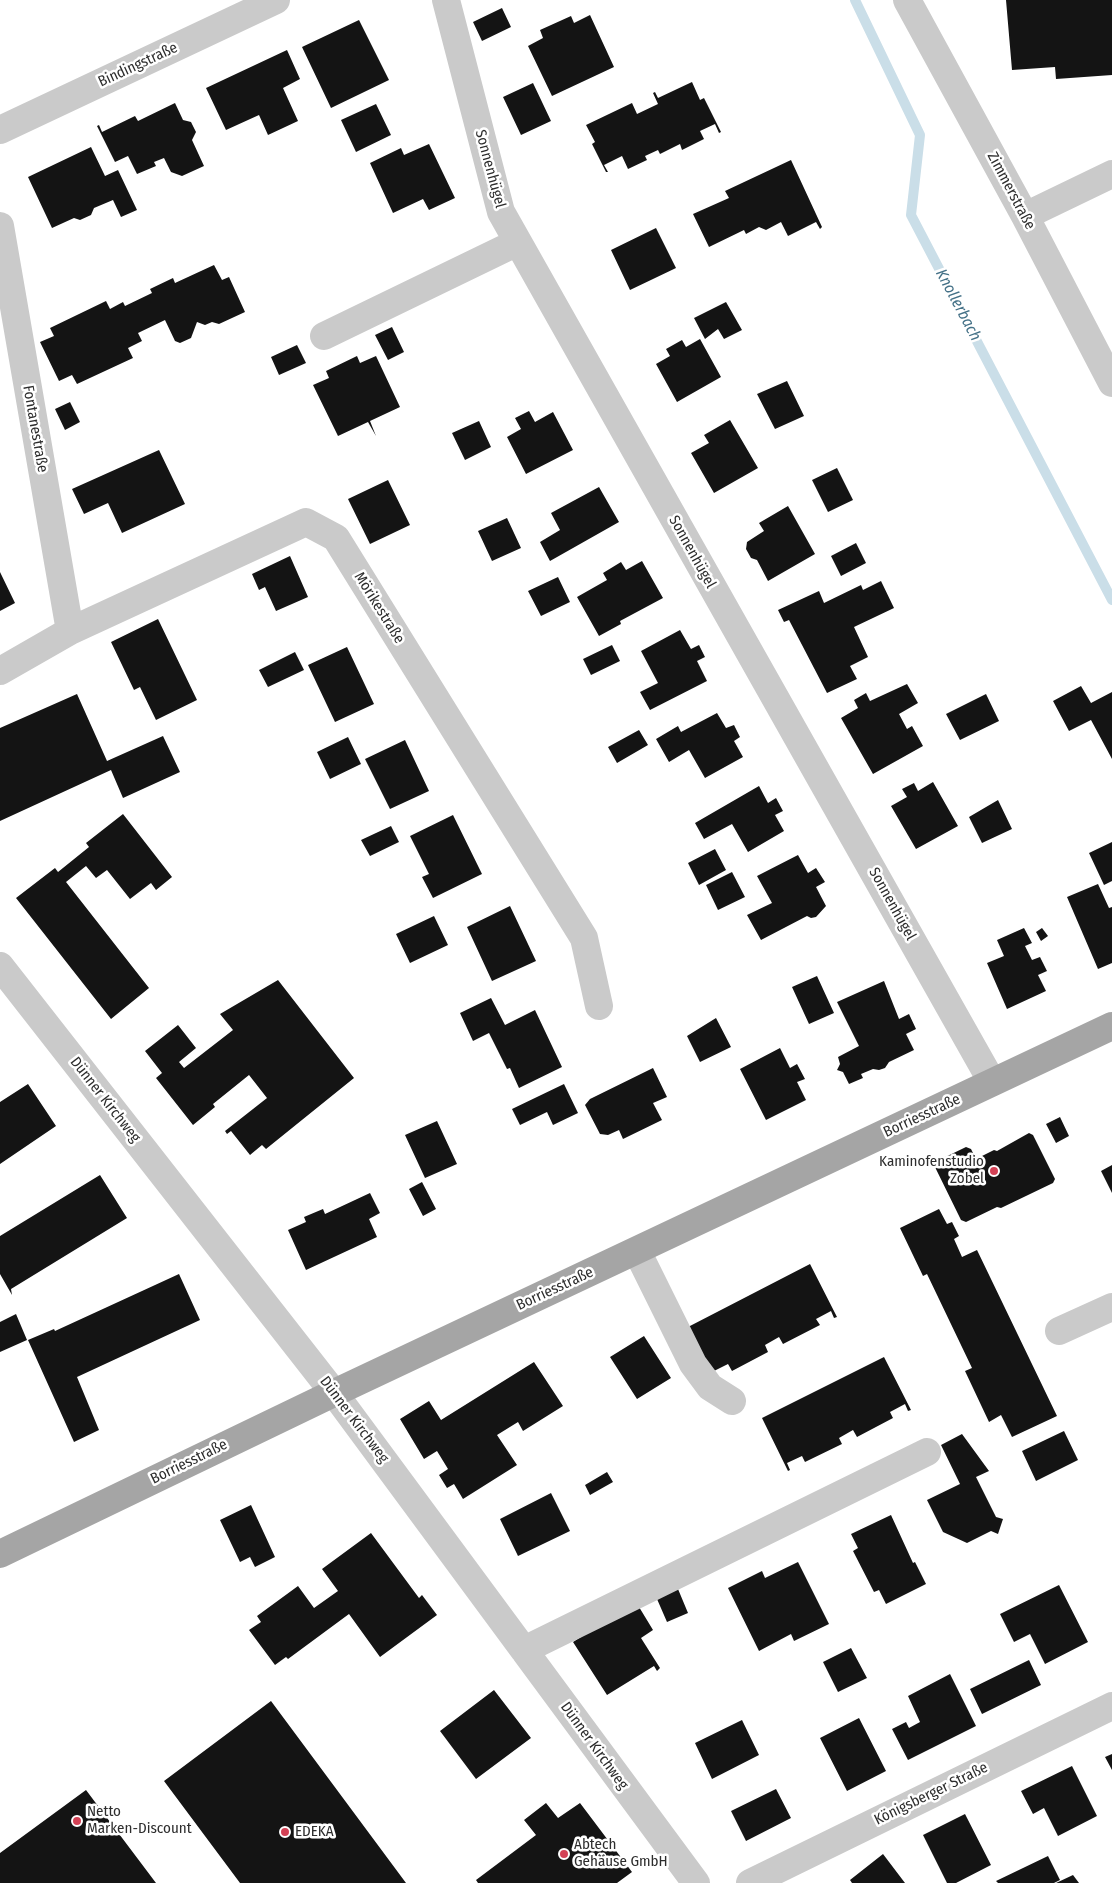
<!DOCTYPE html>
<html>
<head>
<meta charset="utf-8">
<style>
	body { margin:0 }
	canvas { display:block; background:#fff }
</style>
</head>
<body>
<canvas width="1112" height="1883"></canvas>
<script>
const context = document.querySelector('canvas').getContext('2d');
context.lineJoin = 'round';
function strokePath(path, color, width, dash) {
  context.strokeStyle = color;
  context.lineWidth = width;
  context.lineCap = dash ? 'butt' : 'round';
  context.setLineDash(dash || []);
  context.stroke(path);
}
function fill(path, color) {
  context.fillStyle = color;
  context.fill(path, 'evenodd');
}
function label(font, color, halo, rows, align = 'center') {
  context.font = font + ' "Fira Sans Condensed",sans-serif';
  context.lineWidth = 5;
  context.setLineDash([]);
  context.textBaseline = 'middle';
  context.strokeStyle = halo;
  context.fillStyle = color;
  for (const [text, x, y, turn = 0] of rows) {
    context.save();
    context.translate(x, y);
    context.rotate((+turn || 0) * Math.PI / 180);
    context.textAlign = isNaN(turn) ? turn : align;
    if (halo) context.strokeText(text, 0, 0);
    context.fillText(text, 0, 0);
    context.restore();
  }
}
const stream = new Path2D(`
	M855 0 920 135 911 215 1112 600`);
const building = new Path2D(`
	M1006 0H1112V75L1056 79 1055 67 1012 70Z
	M502 8 511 27 482 41 473 22Z
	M590 15 614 67 552 96 528 46 543 38 540 30 571 16 574 23Z
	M359 20 389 80 331 108 302 47Z
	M287 50 300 79 283 88 298 121 268 135 259 115 226 130 206 88Z
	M692 82 700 100 704 98 721 132 719 133 715 124 700 131 704 139 682 150 680 144 660 154 658 150 645 156 647 160 628 169 622 156 604 165 608 172H606L592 144 595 142 586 125 632 103 637 114 658 104 653 93 655 92 658 98Z
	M533 83 551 121 521 135 503 97Z
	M175 103 183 120 191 122 196 132 192 140 204 166 182 176 171 172 164 158 154 162 156 166 137 174 128 156 115 162 97 126 99 125 102 132 135 116 138 121Z
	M376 104 391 135 356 152 341 120Z
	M429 144 455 198 429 210 423 199 393 213 370 163 401 148 404 155Z
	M91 147 105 176 118 170 137 210 121 217 113 200 94 208 91 215 80 220 74 218 52 228 28 177Z
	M791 160 822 227 820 229 816 222 788 236 781 222 766 230 759 227 746 234 744 230 709 247 693 214 729 198 725 191Z
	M656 228 676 268 630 290 611 250Z
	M214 265 222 280 229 277 245 312 219 324 212 322 205 325 197 322 191 338 180 343 175 341 165 320 138 333 142 341 128 348 133 358 77 384 72 375 59 381 40 342 54 336 50 328 106 301 110 309 123 302 125 306 152 293 150 289 173 278 175 283Z
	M726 302 742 330 724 339 718 329 705 339 694 318Z
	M392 327 404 352 388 360 375 335Z
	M700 339 721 377 677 402 656 364 670 356 666 349 682 340 686 347Z
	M297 345 306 363 279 375 271 357Z
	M357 356 360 363 376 356 400 407 370 421 376 436 368 422 338 436 313 385 329 378 326 371Z
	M787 381 804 416 775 429 757 394Z
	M70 402 80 422 65 430 55 409Z
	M529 411 535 422 553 412 573 450 526 474 507 437 521 429 515 418Z
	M730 420 758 468 714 493 691 453 709 443 704 435Z
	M479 421 491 447 465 460 452 433Z
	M159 450 185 504 122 533 108 503 84 514 72 489Z
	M837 468 853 500 828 512 812 480Z
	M388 480 410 525 370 544 348 499Z
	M599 487 619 522 550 561 540 542 560 530 551 513Z
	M788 506 815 554 768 581 757 560 751 558 746 549 747 542 764 531 759 523Z
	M507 518 521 548 492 561 478 531Z
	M856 543 866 563 841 576 831 556Z
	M290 556 308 597 276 611 265 587 259 590 252 574Z
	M642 561 663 598 620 621 621 624 599 636 577 597 607 580 603 573 621 562 626 570Z
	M0 572 15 603 0 611Z
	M558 577 570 602 541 616 528 591Z
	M881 581 894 608 854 627 868 657 850 666 857 679 827 693 789 620 784 622 778 610 819 591 824 603 861 585 863 590Z
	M158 619 197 700 156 720 140 687 134 690 111 642Z
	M680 630 691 649 699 645 705 657 697 661 707 681 650 710 640 692 658 683 641 651Z
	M612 645 620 661 591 675 583 659Z
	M347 647 374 704 335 722 308 665Z
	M295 652 304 670 268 687 259 670Z
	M907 684 918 703 899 714 907 729 912 726 923 746 873 774 841 718 858 708 854 700 866 693 870 701Z
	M1081 686 1091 703 1112 692V759L1091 720 1069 731 1053 701Z
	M77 694 107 761 163 736 180 772 123 798 111 770 0 821V728Z
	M986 694 999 721 960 740 946 714Z
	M717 713 726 728 734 725 740 737 734 741 743 757 705 778 689 750 669 762 656 739 678 726 681 732Z
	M639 730 648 745 617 763 608 747Z
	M348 737 361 764 330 779 317 752Z
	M405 740 429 791 390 809 365 759Z
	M933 782 958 826 916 849 891 806 907 797 902 789 914 783 918 791Z
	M759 786 768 803 776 798 783 811 775 815 784 831 748 852 732 824 704 839 695 823Z
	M998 800 1012 829 982 843 969 817Z
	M123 814 172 877 156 890 151 883 130 899 107 870 96 878 86 866 66 882 149 988 111 1019 16 898 55 868 58 872 89 847 86 843Z
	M453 815 482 874 433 898 422 877 429 874 410 836Z
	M391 826 399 842 370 856 361 840Z
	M1112 842V881L1104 885 1089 853Z
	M715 849 726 870 699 885 688 863Z
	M798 855 808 873 816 868 825 882 816 887 826 906 816 917 811 918 807 916 761 940 747 915 772 903 757 876Z
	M732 872 745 897 718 910 706 885Z
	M1098 884 1109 908 1112 907V963L1098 969 1067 897Z
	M510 906 536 961 492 981 467 927Z
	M434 916 448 945 410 963 396 934Z
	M1024 928 1032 943 1025 946 1032 960 1040 957 1047 971 1038 975 1046 991 1007 1009 987 963 1004 956 997 940Z
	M1042 928 1048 936 1041 941 1036 932Z
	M817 976 834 1013 809 1024 792 987Z
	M278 980 354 1078 266 1149 262 1145 250 1155 231 1131 227 1134 225 1131 267 1098 249 1075 213 1104 215 1107 193 1125 156 1078 162 1073 145 1051 178 1025 196 1048 179 1062 184 1068 233 1030 220 1014Z
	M884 981 899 1019 909 1014 916 1029 906 1034 914 1050 889 1062 885 1068 879 1070 873 1069 861 1074 863 1078 849 1084 843 1072 837 1070 840 1064 838 1057 859 1046 837 1002Z
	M491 998 505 1025 535 1010 562 1067 519 1088 510 1068 507 1069 489 1033 473 1041 460 1013Z
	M716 1018 731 1047 700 1062 687 1036Z
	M780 1048 790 1068 797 1064 805 1079 797 1082 806 1100 766 1120 740 1069Z
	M653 1068 667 1097 653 1103 662 1120 623 1139 619 1130 608 1135 600 1134 585 1105 590 1099Z
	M28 1084 56 1126 0 1164V1102Z
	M564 1084 578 1113 553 1125 547 1112 520 1125 512 1109Z
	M1060 1117 1069 1136 1056 1143 1046 1124Z
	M437 1121 457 1164 425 1178 405 1135Z
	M1029 1133 1033 1135 1055 1179 1053 1183 1001 1208 997 1207 966 1222 961 1220 933 1163 966 1147 971 1149 976 1159 994 1150 997 1151Z
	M1112 1165V1193L1101 1171Z
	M100 1175 127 1218 11 1289 12 1295 0 1274V1236Z
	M422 1182 436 1209 423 1216 409 1189Z
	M370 1193 380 1213 369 1219 377 1237 306 1270 288 1230 306 1222 304 1217 323 1209 325 1214Z
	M939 1209 947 1224 952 1222 959 1236 954 1239 962 1257 977 1250 1057 1416 1012 1437 1001 1415 989 1422 965 1371 972 1368 927 1274 923 1276 900 1228Z
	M810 1264 837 1317 834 1318 831 1311 816 1319 820 1325 783 1344 779 1337 765 1345 768 1352 732 1371 728 1364 714 1371 715 1379 688 1327Z
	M179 1274 200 1320 77 1377 99 1430 74 1442 28 1340 54 1329 55 1331Z
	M16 1314 27 1340 0 1352V1322Z
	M644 1336 671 1378 637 1399 610 1357Z
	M884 1357 911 1410 908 1411 905 1404 890 1412 893 1418 857 1437 853 1430 839 1438 842 1444 805 1462 802 1456 787 1463 790 1470 788 1471 762 1418Z
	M534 1362 563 1406 523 1431 518 1422 497 1435 517 1465 463 1499 454 1484 447 1488 439 1475 448 1469 437 1451 424 1459 400 1419 429 1401 441 1420Z
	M1064 1431 1078 1460 1036 1481 1022 1451Z
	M962 1434 989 1471 976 1477 996 1517 1003 1519 998 1534 991 1531 967 1543 943 1532 927 1500 960 1484 941 1445Z
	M607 1472 613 1482 590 1495 585 1485Z
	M551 1493 570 1531 518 1556 500 1519Z
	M251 1505 275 1557 255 1567 250 1557 240 1562 220 1520Z
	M891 1515 913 1563 915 1562 926 1584 886 1604 879 1590 874 1592 853 1551 858 1548 851 1534Z
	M371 1533 419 1598 422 1595 437 1615 380 1657 349 1614 288 1659 286 1657 275 1665 249 1630 261 1622 257 1616 298 1586 314 1608 338 1591 322 1569Z
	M798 1562 829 1624 794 1641 791 1634 759 1651 728 1588 762 1571 765 1578Z
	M1059 1585 1088 1642 1045 1664 1030 1634 1014 1642 1000 1614Z
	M678 1589 688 1613 667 1622 657 1599Z
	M636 1602 653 1630 641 1638 660 1668 657 1671 654 1666 607 1695 573 1642Z
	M851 1648 867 1678 838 1692 823 1662Z
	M1029 1660 1041 1685 982 1714 970 1689Z
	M950 1674 976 1726 908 1760 892 1729 906 1722 909 1728 920 1722 908 1696Z
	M494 1690 531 1738 476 1779 440 1731Z
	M271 1701 406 1883H240L164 1781Z
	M859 1718 886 1771 847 1791 820 1738Z
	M742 1720 759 1755 712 1779 695 1743Z
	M1112 1754V1770L1105 1757Z
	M1072 1766 1097 1816 1058 1836 1044 1808 1033 1814 1021 1791Z
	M776 1789 791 1818 746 1841 731 1811Z
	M86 1790 156 1883H0V1853Z
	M546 1803 558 1818 580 1803 632 1872 617 1883H478L476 1880 536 1835 524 1820Z
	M965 1814 991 1865 956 1883H947L923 1835Z
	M883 1854 905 1883H852L850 1880Z
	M1048 1856 1060 1880 1054 1883H998L996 1881Z
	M1073 1875 1079 1883H1056Z`);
const minor = new Path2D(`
	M446 0 501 212 992 1082
	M907 0 1025 216 1112 383
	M0 130 276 0
	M1025 216 1112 174
	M0 226 70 631
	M324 336 518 242
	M0 671 70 631 306 522 336 538 584 938 599 1006
	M0 966 334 1393 696 1883
	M637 1251 693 1364 710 1387 732 1401
	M1059 1331 1112 1307
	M524 1650 927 1452
	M750 1883 1112 1706`);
const major = new Path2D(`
	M0 1554 334 1393 1112 1026`);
const markers = [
	[994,1171,5,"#d34155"],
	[77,1821,5,"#d34155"],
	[285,1832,5,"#d34155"],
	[564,1854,5,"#d34155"]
];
const streetNames = [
	["Bindingstraße",138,65,-25],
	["Sonnenhügel",490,169,75],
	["Zimmerstraße",1011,191,62],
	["Fontanestraße",35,429,80],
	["Sonnenhügel",692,552,61],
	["Mörikestraße",379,608,58],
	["Sonnenhügel",892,904,61],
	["Dünner Kirchweg",105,1100,52],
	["Borriesstraße",922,1116,-25],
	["Borriesstraße",555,1289,-25],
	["Dünner Kirchweg",354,1420,53],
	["Borriesstraße",189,1462,-26],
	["Dünner Kirchweg",594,1746,54],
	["Königsberger Straße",931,1794,-26]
];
const poiNames = [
	["Kaminofenstudio",984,1162,"right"],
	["Zobel",984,1179,"right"],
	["Netto",87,1812],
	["Marken-Discount",87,1829],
	["EDEKA",295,1832],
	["Abtech",574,1845],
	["Gehäuse GmbH",574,1862]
];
const waterNames = [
	["Knollerbach",958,305,62]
];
strokePath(stream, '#cadee8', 10);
fill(building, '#141414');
strokePath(minor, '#cacaca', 28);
strokePath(major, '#a5a5a5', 28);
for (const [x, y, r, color] of markers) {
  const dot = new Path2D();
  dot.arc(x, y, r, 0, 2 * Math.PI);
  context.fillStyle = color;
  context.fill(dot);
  strokePath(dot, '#fff', 2);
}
label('15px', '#2d2d2d', '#fff', streetNames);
label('15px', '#2d2d2d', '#fff', poiNames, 'left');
label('italic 16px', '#447187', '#fff', waterNames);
</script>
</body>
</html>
